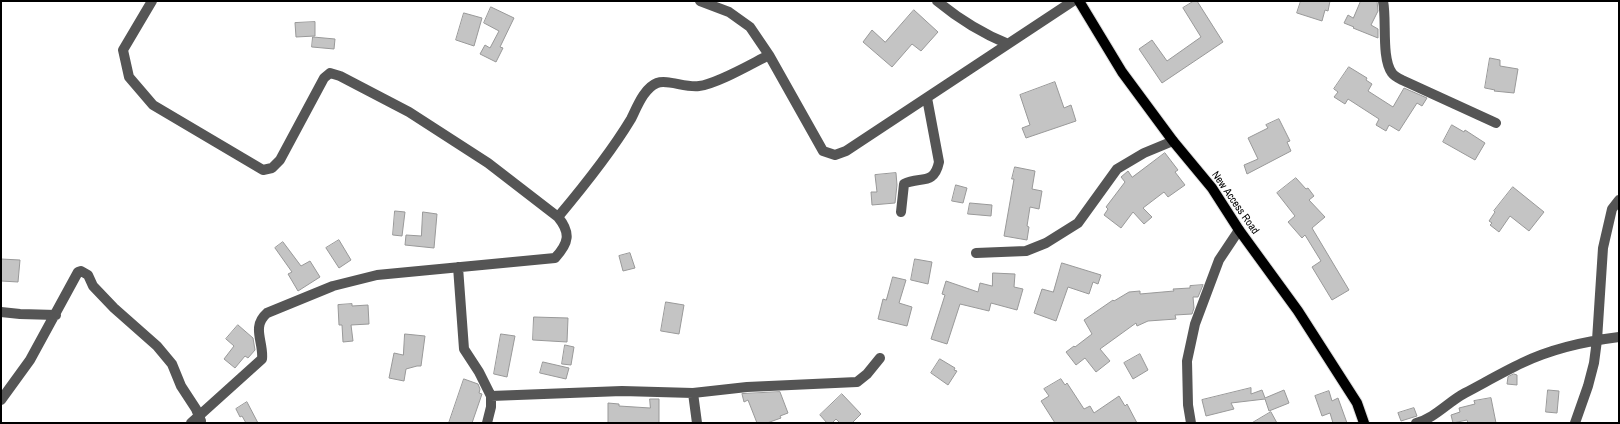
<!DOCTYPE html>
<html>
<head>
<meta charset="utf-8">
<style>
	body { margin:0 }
	#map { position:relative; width:1620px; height:424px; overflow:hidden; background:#fff; font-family:"Archivo Narrow",sans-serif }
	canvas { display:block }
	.frame { position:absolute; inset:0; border:2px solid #000; pointer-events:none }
</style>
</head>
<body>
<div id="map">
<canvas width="1620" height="424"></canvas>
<div class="frame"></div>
</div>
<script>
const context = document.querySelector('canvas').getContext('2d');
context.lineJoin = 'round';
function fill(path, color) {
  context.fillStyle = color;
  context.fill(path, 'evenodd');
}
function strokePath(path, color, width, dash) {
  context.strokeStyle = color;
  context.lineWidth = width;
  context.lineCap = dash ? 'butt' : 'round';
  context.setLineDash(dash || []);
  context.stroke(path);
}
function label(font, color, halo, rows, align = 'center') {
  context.font = font + ' "Archivo Narrow",sans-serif';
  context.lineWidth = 3;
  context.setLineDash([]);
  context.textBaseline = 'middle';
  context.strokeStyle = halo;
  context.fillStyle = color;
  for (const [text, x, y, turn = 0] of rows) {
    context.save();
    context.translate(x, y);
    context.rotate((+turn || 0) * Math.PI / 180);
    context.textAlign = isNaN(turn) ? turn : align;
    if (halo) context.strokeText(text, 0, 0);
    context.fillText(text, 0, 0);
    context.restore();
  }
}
const building = new Path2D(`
	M1194 1H1197L1223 42 1162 83 1139 49 1152 40 1167 61 1201 37 1183 8Z
	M1301 1H1330L1328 11 1325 10 1322 21 1297 13Z
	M1361 1H1377L1378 11 1371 25 1378 29V38L1353 28 1354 27 1344 23 1348 15 1353 18Z
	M491 7 514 18 500 47 503 48 496 62 480 54 485 45 490 48 499 31 484 23Z
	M914 10 938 32 921 51 912 44 892 67 863 42 872 30 885 42Z
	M464 13 482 18 474 46 456 40Z
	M315 22V36L296 37 295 23Z
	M313 37 335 39 334 49 312 47Z
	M1490 58 1500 60V66L1518 69 1514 93 1494 91 1495 90 1485 88Z
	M1349 67 1367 78 1366 80 1372 84 1368 91 1393 107 1404 88 1427 98 1422 106 1417 103 1399 131 1389 125 1386 131 1376 125 1379 119 1348 99 1345 104 1334 97 1338 92 1334 89Z
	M1055 82 1064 108 1071 105 1076 121 1026 138 1022 128 1030 125 1020 95Z
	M1279 119 1290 141 1287 142 1291 151 1247 174 1244 165 1258 159 1248 138 1268 128 1266 125Z
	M1452 125 1464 132 1465 130 1485 143 1475 160 1443 142Z
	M1165 153 1178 170 1175 172 1185 185 1168 197 1164 192 1143 208 1152 217 1144 224 1133 212 1121 228 1104 215 1108 209 1106 207 1125 182 1121 177 1128 171 1132 177Z
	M1015 167 1035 171 1032 189 1042 191 1039 209 1030 207 1027 226 1029 227 1027 240 1004 236 1014 179H1012Z
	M896 173 897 185 895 203 872 205 871 192H877L875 175Z
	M1296 178 1306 189 1308 188 1314 196 1309 200 1325 217 1312 228 1349 290 1332 300 1312 267 1321 261 1305 235 1302 238 1288 222 1295 216 1277 193Z
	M956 185 967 188 963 203 952 201Z
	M1513 187 1544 212 1529 231 1510 216 1499 232 1490 225 1492 223 1489 221 1495 212 1494 211Z
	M970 203 992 205 991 216 968 214Z
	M395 211 405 212 402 236 393 235Z
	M423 212 437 214 434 248 405 245 406 235 421 236Z
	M339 240 351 260 339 268 326 248Z
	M283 242 301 266 310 261 320 277 298 291 288 274 292 272 275 248Z
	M630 253 635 268 623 271 619 256Z
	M1 259 20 260 18 282 1 281Z
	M915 259 932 262 928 284 911 280Z
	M1062 263 1101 275 1098 284 1093 282 1089 294 1068 287 1056 321 1034 313 1042 289 1053 292Z
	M993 273 1015 274 1014 287 1023 289 1017 310 991 303 989 311 960 304 947 344 931 339 945 295 942 294 946 281 978 292 980 283 992 286Z
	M893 277 906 280 899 303 912 307 907 326 878 319 883 299 886 300Z
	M1203 285 1198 297H1193L1194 308 1192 314 1175 315 1176 319 1148 321 1137 326 1136 323 1100 349 1110 361 1096 372 1085 358 1076 365 1066 352 1074 346 1075 347 1092 334 1084 320 1113 300 1114 301 1129 292 1140 291V294L1174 291 1173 289 1190 288V286Z
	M666 302 684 305 679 334 661 331Z
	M352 304V306L368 305 369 324 351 325 353 341 343 342 342 325H339L338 305Z
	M534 317 568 318 567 342 533 340Z
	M238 325 253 338 255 350 248 358 245 356 235 368 224 359 234 346 226 339Z
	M405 334 425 336 421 366H417L406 369 404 381 389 378 394 353 403 355Z
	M501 334 515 336 507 377 494 374Z
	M565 345 574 347 571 365 562 364Z
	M1140 354 1148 370 1133 379 1124 363Z
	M940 359 955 368 954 370 957 371 948 385 931 373Z
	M543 362 569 368 566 379 540 373Z
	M1514 374 1517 375V385L1507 384 1508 377Z
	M464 379 478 384 480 389 479 393 482 394 472 423H449Z
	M1061 379 1065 385 1067 383 1084 409 1090 406 1094 413 1119 396 1125 406 1127 404 1137 423H1055L1041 401 1049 396 1044 389Z
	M1251 388V394L1262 390 1265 398 1284 390 1289 403 1269 411 1265 399 1231 403 1234 409 1206 416 1202 400Z
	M1548 390 1559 391 1557 413 1546 412Z
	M1329 391 1332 401 1338 398 1347 423H1333L1330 413 1322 416 1315 396Z
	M780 392 788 413 780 416 781 418 767 423H757L748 400 744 402 742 394Z
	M842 394 861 414 852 423H840L836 419 832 423H827L820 415Z
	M1491 398 1496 423H1468L1467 420 1453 423 1451 415 1460 412 1459 408 1475 404 1474 401Z
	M650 399H659V423H608V403L619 404V406L650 408Z
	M247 402 258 423H246L242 416 240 417 236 409Z
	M1414 408 1417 416 1401 421 1398 413Z
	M1271 412 1277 423H1252Z`);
const minor = new Path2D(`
	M152 1 123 50 129 77 153 105 263 170 272 168 280 160 324 78 330 73 340 76 409 112 488 163 558 217C571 233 569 243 555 258L377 275 333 286 267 313C251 327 264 342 262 359L191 423
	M700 1 729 12 750 27 769 55 823 151 835 155 846 151 1073 1
	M937 1C960 20 981 33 1008 44
	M1383 1C1387 20 1381 58 1392 73 1394 76 1398 78 1402 80L1496 123
	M901 212 904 184C920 176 934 186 939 162L927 98
	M558 217C584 186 610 154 631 119 637 107 644 88 657 83 667 79 686 88 699 86 717 84 751 64 769 55
	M976 253 1026 251 1046 243 1078 223 1117 169 1144 153 1173 141
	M458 267 464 349 479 372 491 396V407L487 423
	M1 312 20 314 56 315
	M693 393 697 423
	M491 396 622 391 693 393 747 387 857 382 867 374 880 358
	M1 400 30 360 78 272 81 271 88 275 93 286 114 308 157 346 172 364 181 386 196 409 201 421
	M1191 423 1188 405 1187 361 1195 324 1219 260 1239 230
	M1416 423C1435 418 1448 402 1465 393 1484 383 1503 372 1522 363 1551 349 1587 341 1619 337
	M1575 423 1588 386 1594 363 1597 340 1603 248 1612 209 1619 200`);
const major = new Path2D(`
	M1079 1 1122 72 1173 141 1212 188 1239 230 1298 311 1357 403 1364 423`);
const streetNames = [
	["New Access Road",1235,203,55]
];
fill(building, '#c4c4c4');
strokePath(building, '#999', 1);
strokePath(major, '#dbdbdb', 12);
strokePath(minor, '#555', 10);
strokePath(major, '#000', 10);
label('11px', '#000', '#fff', streetNames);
</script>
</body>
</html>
